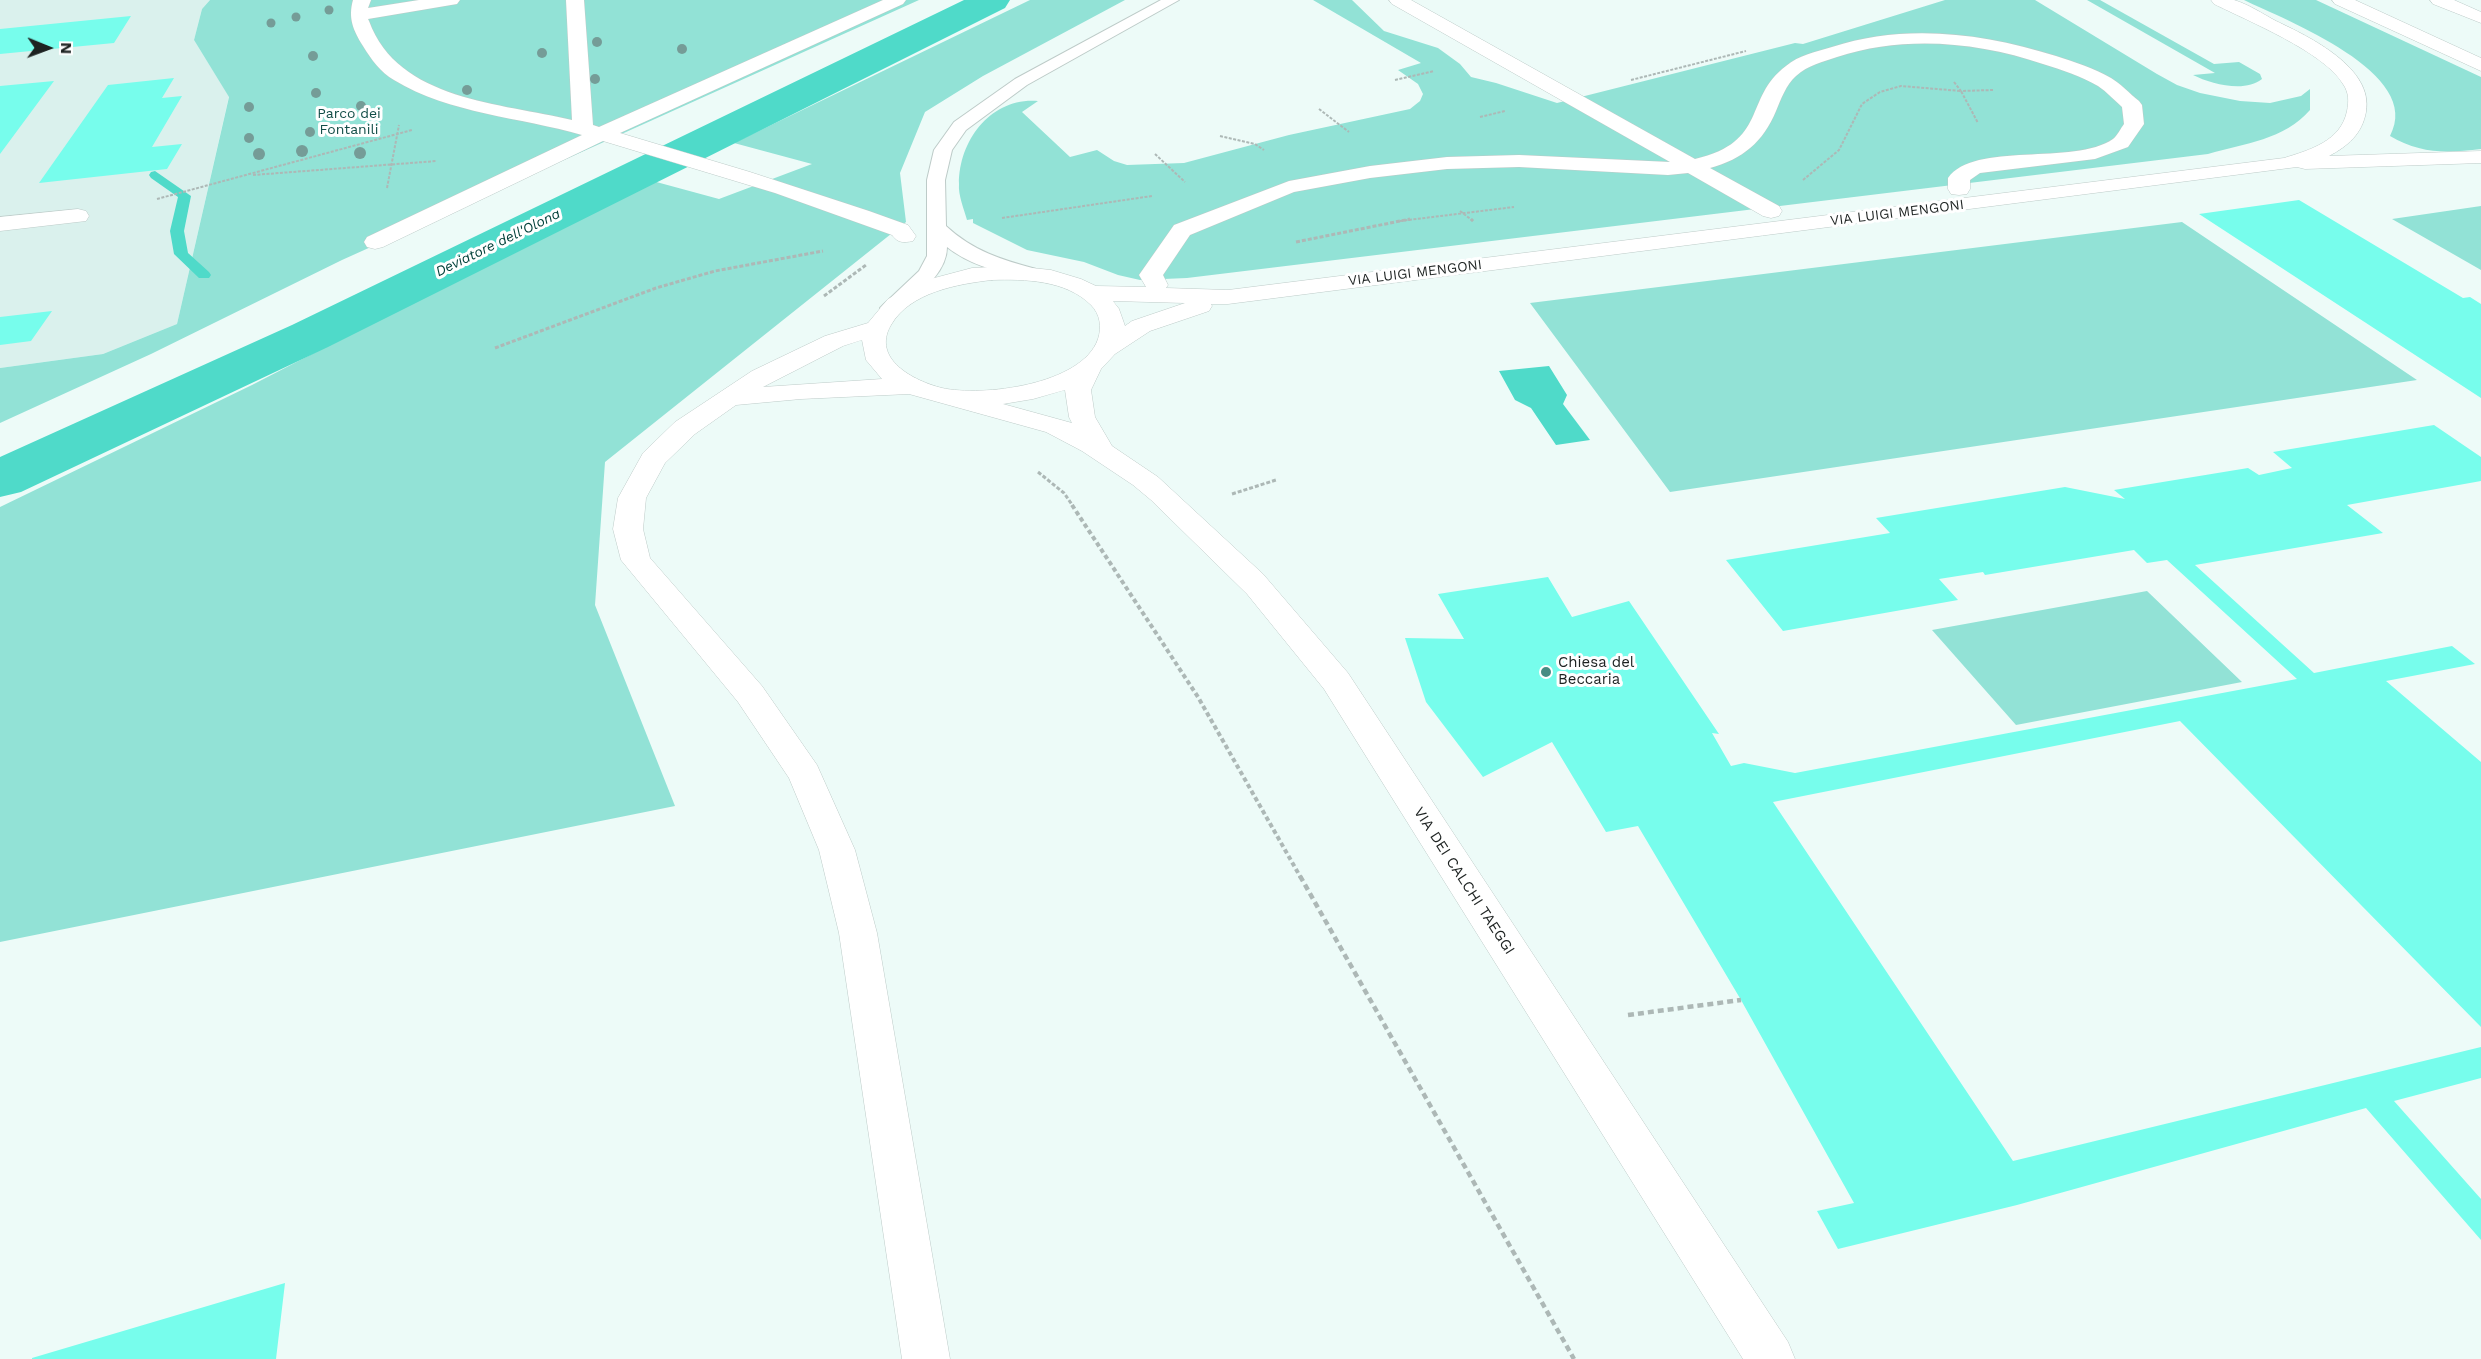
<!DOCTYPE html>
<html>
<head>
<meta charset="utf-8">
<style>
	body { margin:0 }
	#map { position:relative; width:2481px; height:1359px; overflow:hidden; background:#edfbf8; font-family:"Work Sans",sans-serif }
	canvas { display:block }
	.north { position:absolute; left:18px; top:18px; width:60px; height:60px; -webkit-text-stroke:4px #fff; paint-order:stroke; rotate:91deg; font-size:16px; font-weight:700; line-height:24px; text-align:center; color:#1d2221 }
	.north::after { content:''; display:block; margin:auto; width:21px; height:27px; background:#1d2221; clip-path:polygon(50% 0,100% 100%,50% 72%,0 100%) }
</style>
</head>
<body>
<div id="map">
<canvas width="2481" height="1359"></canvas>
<div class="north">N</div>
</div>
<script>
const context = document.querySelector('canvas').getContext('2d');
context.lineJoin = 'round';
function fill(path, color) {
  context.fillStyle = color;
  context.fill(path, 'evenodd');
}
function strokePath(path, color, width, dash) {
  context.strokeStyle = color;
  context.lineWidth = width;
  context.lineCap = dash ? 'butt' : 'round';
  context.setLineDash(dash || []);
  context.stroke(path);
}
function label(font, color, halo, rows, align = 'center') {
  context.font = font + ' "Work Sans",sans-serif';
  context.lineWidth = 6;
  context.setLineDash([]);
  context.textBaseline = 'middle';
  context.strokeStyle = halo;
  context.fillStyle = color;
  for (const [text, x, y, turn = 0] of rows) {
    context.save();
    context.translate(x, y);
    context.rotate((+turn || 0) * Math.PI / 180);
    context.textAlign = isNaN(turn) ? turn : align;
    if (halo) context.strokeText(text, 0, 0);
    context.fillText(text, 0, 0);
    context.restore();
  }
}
const built = new Path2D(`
	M0 0H210L202 9 194 40 229 96 177 324 103 354 0 368Z`);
const green = new Path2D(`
	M210 0H919L342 260 151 354 0 423V368L103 354 177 324 229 97 194 40 202 9Z
	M1030 0H1125L983 76 925 112 900 173 906 222 605 462 595 605 675 806 0 942V507L252 385 649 180 719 199 812 164 734 143Z
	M1313 0H1352L1384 31 1438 48 1460 64 1471 77 1496 83 1557 103 1795 43 1803 44 1945 0H2035L2157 74 2177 85 2200 93 2240 101 2270 103 2301 96 2310 89V110C2284 140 2245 143 2208 154L1187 278 1140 280 1118 275 1084 262 1027 250 973 223V219L967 220C964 209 958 195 959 184 959 139 992 97 1038 101L1022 112 1070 157 1097 150 1114 161 1127 165 1184 163 1289 135 1410 109 1420 101 1423 94 1418 84 1398 70 1421 63Z
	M2087 0H2100L2214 64 2239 62 2260 74 2262 79C2245 93 2211 84 2193 75L2215 73Z
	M2244 0H2316L2481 77V149C2447 153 2420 154 2390 136 2425 73 2285 20 2244 0Z
	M2481 206V270L2392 219Z
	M2182 222 2417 380 1670 492 1530 303Z
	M2147 591 2242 682 2016 725 1932 630Z`);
const water = new Path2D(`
	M1549 366 1567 395 1563 404 1590 440 1556 445 1531 408 1515 400 1499 371Z`);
const stream = new Path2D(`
	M155 171 191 196 184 231 188 253 209 272 211 275 209 278H199L174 254 170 231 178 197 151 178 149 175 151 172Z`);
const canal = new Path2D(`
	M964 0H1010L1005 8 328 347 21 492 0 497V457L292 325Z`);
const building = new Path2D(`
	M131 16 114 43 0 54V29Z
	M174 78 162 98 182 96 152 147 182 144 167 169 39 183 108 85Z
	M54 81 0 154V86Z
	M2299 200 2463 298 2470 297 2481 304V398L2199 214Z
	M52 311 31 341 0 345V317Z
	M2434 425 2481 457V481L2347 505 2383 533 2195 565 2314 673 2452 646 2475 664 2386 681 2481 762V1027L2180 721 1773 802 2013 1161 2481 1047V1078L2394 1101 2481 1199V1240L2366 1108 2017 1205 1838 1249 1817 1211 1854 1203 1741 1000 1638 826 1606 832 1552 742 1483 777 1426 702 1405 638 1464 639 1438 594 1548 577 1572 617 1629 601 1719 734 1712 733 1731 766 1744 763 1795 773 2297 679 2167 560 2147 563 2134 550 1985 575 1983 572 1939 579 1958 600 1783 631 1726 560 1890 533 1876 518 2065 487 2125 499 2114 490 2248 468 2259 475 2292 468 2273 452Z
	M285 1283 276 1359H32V1358Z`);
const pathFar3 = new Path2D(`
	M1395 80 1434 71
	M1631 80 1746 51
	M1954 82 1961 91 1993 90
	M1319 109 1349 132
	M1480 117 1505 111
	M1220 136 1255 144 1264 150
	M1155 154 1185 182
	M253 175 437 161
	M1803 180 1839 150 1862 104 1880 92 1901 86 1961 91 1978 123
	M387 188 399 125
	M157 199 412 130
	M1460 211 1473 221
	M1002 218 1152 196
	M1400 221 1514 207`);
const pathFar2 = new Path2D(`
	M1471 219 1473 221
	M1296 242 1410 219
	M824 296 866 265
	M495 348 656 288 715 271 823 251
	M1038 472 1064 493 1073 506
	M1232 494 1276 480`);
const pathFar1 = new Path2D(`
	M1072 505 1198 697 1301 878`);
const path = new Path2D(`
	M1300 876 1574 1359
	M1628 1015 1741 1000`);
const lane = new Path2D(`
	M1161 0H1179L1027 85 966 130 952 150 945 180 946 226C973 251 1002 260 1036 269L1039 273 1036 277 1029 279C1000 272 971 266 947 247 947 274 917 295 898 312L891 314 884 312 880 308 884 304 919 271 927 256V180L934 150 954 122 1015 79Z`);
const street = new Path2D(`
	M353 0H371L368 8 419 0H460L457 4 451 5 368 19 369 21C398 101 502 103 572 120L566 0H584L593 125 599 127 883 0H906L903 4 620 133 750 172 869 211 908 225 916 236 913 241C903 243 898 243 892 235L775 193 603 141 383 247 375 249 367 247 364 242 367 237 582 135C520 117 450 114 394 80 381 73 371 59 363 46 353 30 348 18 353 0Z
	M1389 0H1411L1695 159C1769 142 1743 98 1786 66 1799 55 1816 52 1832 47 1905 23 1983 33 2056 56 2074 62 2094 68 2111 78 2121 84 2129 93 2139 101L2142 105 2144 124 2128 147 2095 159 1980 173 1970 180V189L1967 194 1959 195 1951 194 1948 189V178C1974 141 2074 166 2113 139 2117 136 2121 128 2124 124L2122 107C2114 100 2107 92 2098 86 2081 76 2062 70 2043 64 1977 42 1905 35 1837 57 1823 62 1808 65 1796 76 1786 85 1781 99 1776 111 1763 142 1743 159 1710 168L1779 206 1782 211 1779 216 1771 218 1763 216 1688 173 1668 175 1519 167 1447 169 1370 178 1294 192 1190 235 1163 275 1168 285 1166 288 1228 290 2284 158C2310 150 2341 141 2347 111 2349 101 2349 93 2343 84 2324 52 2248 21 2214 4L2211 0C2218 0 2228 0 2234 0 2248 4 2263 14 2276 21 2310 37 2374 68 2366 112 2362 134 2348 146 2329 156L2481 151V163L2305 169 2297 167 1228 304H1211L1212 306 1209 311 1150 331 1115 354 1101 369 1091 390 1095 417 1112 446 1158 477 1263 574 1348 673 1788 1342 1795 1359H1743L1324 689 1247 594 1151 500 1133 485 1082 451 1046 432 909 394 801 399 736 405 695 434 665 463 646 498 643 529 650 558 762 686 817 765 855 850 877 933 950 1359H902L839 933 819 850 789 778 738 702 621 560 613 529 618 498 643 453 675 422 752 371 825 336 868 323 888 299 923 281 972 268 1012 266 1051 270 1081 279 1096 286 1146 287 1139 275 1174 225 1289 181 1370 166 1447 157 1519 155 1670 162 1392 4ZM992 280C1025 279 1066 280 1091 305 1100 314 1102 327 1098 339 1082 385 982 397 942 388 914 381 871 359 891 325 910 292 958 284 992 280ZM1113 301 1185 303 1132 321 1125 326 1119 309ZM862 340 866 360 882 379 763 387 843 346ZM1065 390 1069 417 1072 423 1003 404 1033 399Z
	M78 209 86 211 89 216 86 221 0 231V217Z`);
const secondary = new Path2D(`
	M2332 0H2355L2481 58V71L2335 4Z
	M2430 0H2454L2481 12V23L2433 4Z`);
const trees = [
	[329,10,4.5],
	[296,17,4.5],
	[271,23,4.5],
	[597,42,5],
	[682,49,5],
	[542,53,5],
	[313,56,5],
	[595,79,5],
	[467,90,5],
	[316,93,5],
	[361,106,5],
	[249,107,5],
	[310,132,5],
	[249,138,5],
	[302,151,6],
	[360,153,6],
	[259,154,6]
];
const markers = [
	[1546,672,6,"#468c83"]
];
const farParknames = [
	["Parco dei",349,114],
	["Fontanili",349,130]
];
const farStreetnames = [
	["VIA LUIGI MENGONI",1897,213,-7],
	["VIA LUIGI MENGONI",1415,273,-7]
];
const farWaternames = [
	["Deviatore dell'Olona",498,243,-26]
];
const poiNames = [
	["Chiesa del",1558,663],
	["Beccaria",1558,680]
];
const streetNames = [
	["VIA DEI CALCHI TAEGGI",1464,881,57]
];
fill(built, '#daf1ed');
fill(green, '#92e2d6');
fill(water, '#4fdac9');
fill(stream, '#4fdac9');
fill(canal, '#4fdac9');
fill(building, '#77fdec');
strokePath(lane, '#bdcbc8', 2);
strokePath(street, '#bdcbc8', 1);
strokePath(secondary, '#bdcbc8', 1);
strokePath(pathFar3, '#adb8b6', 2, [3, 1.5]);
strokePath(pathFar2, '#adb8b6', 3, [4, 2]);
strokePath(pathFar1, '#adb8b6', 4, [4.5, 3]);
strokePath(path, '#adb8b6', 4.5, [6, 4]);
fill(lane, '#fff');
fill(street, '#fff');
fill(secondary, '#fff');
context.fillStyle = '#759c97';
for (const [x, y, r] of trees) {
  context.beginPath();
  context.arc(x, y, r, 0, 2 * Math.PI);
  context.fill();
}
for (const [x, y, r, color] of markers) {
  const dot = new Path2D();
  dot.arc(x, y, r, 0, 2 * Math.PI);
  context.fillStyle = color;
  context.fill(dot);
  strokePath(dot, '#fff', 2);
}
label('14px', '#134e48', '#fff', farParknames);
label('14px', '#1d2221', '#fff', farStreetnames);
label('italic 14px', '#004039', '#fff', farWaternames);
label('15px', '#1d2221', '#fff', poiNames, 'left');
label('15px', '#1d2221', '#fff', streetNames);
</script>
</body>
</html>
